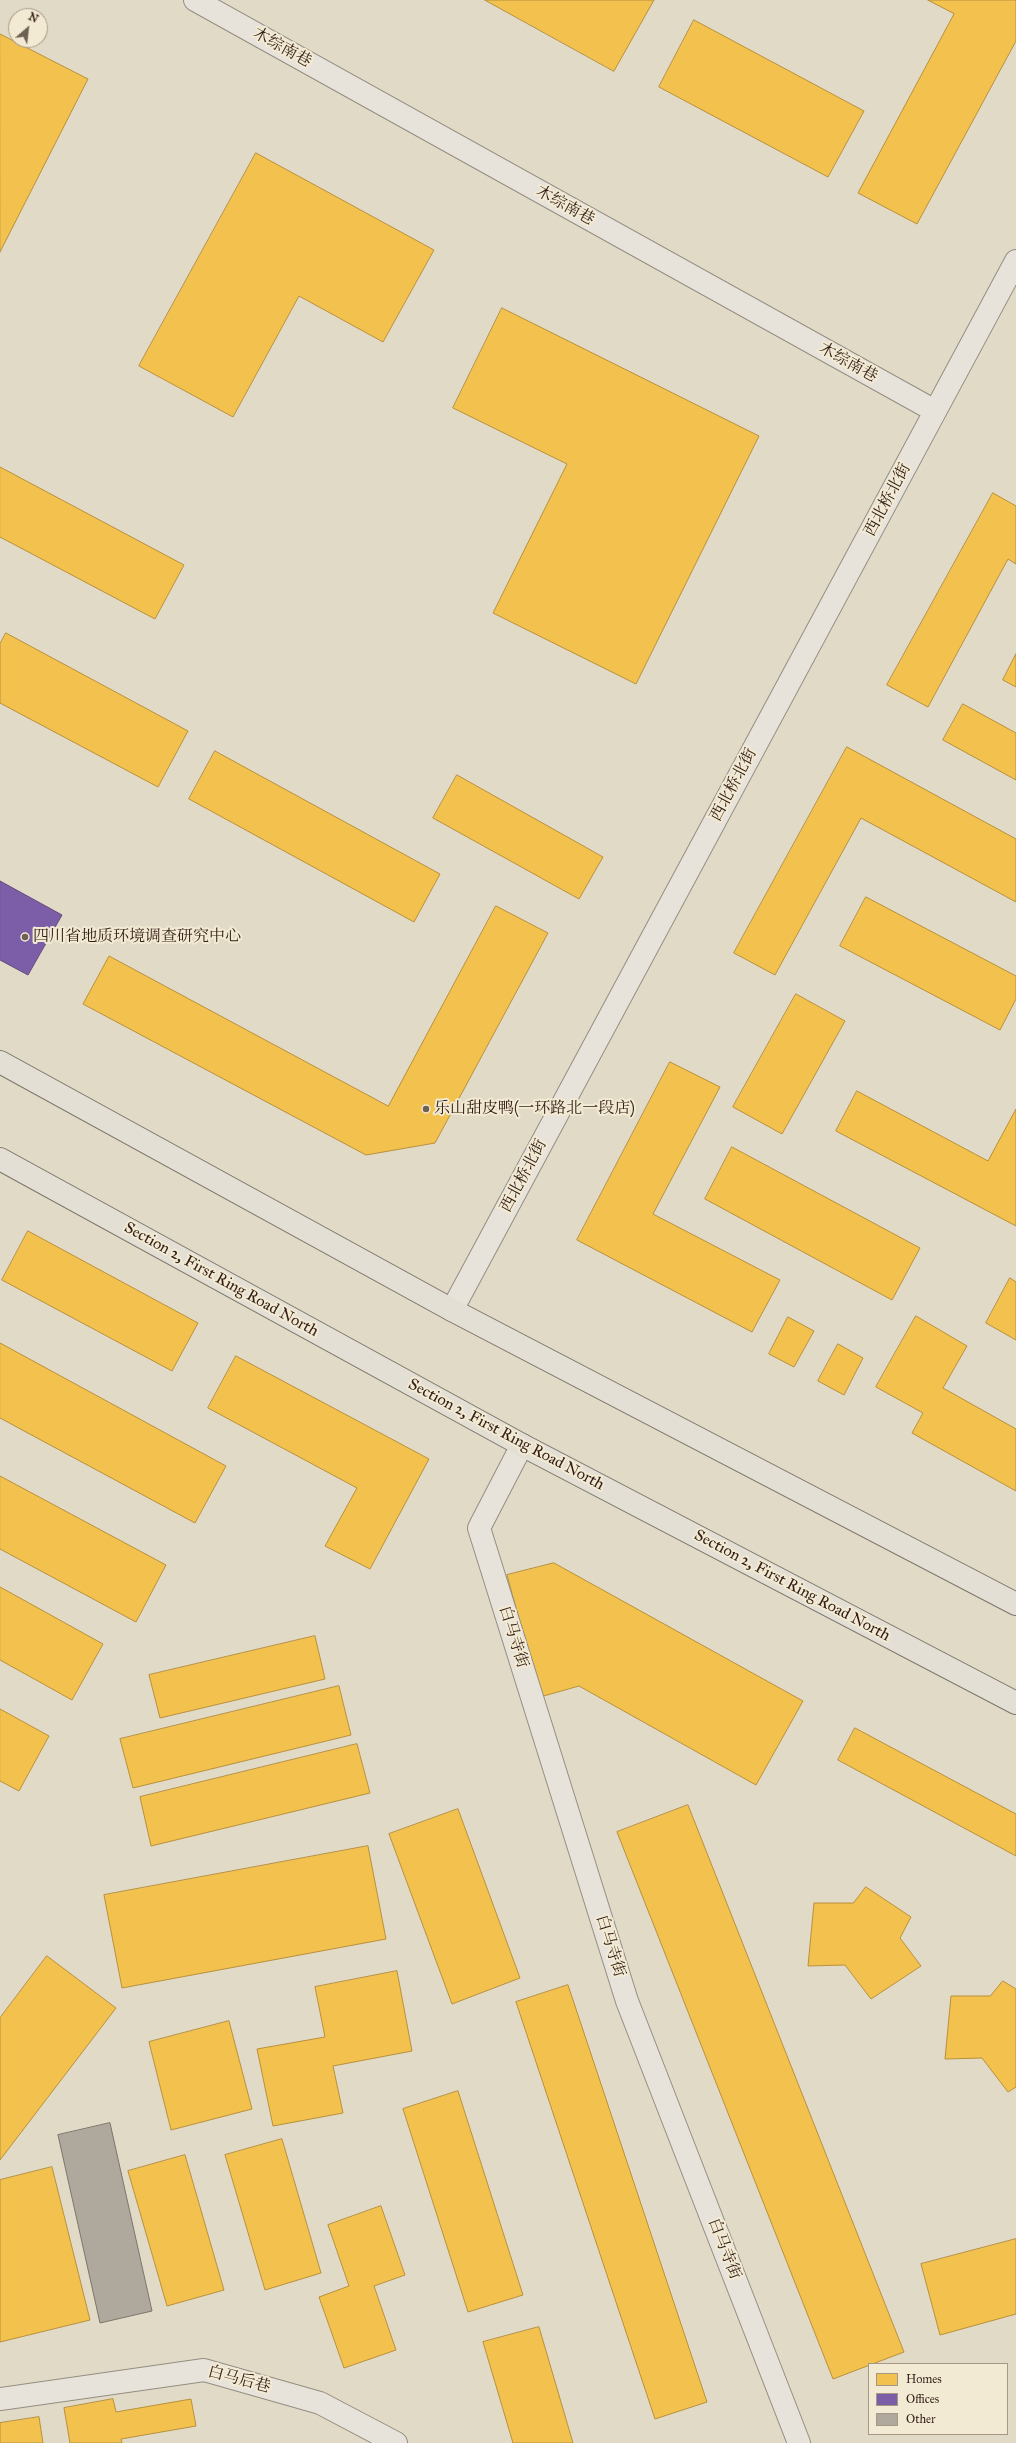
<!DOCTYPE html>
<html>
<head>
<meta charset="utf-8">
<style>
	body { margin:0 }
	#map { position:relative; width:1016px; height:2443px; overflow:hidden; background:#e1dac6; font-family:"IM FELL Great Primer",serif }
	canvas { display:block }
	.legend { position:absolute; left:868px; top:2363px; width:140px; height:72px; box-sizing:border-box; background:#f3ead3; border:1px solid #a69887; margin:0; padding:5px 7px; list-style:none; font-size:12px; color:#321e16 }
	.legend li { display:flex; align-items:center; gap:8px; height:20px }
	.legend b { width:20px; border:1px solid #a69887 }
	.north { position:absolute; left:8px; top:8px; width:40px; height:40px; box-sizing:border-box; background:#f3ead3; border:1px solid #a69887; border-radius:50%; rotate:28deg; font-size:11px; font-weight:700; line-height:16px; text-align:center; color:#321e16 }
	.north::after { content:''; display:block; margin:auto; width:14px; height:18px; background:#6f6054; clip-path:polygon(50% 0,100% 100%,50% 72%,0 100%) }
</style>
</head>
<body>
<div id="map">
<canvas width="1016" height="2443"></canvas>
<ul class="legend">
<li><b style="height:11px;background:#f2c14e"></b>Homes</li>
<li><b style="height:11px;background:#7b5ea7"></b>Offices</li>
<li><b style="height:11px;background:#afa89c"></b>Other</li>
</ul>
<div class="north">N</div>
</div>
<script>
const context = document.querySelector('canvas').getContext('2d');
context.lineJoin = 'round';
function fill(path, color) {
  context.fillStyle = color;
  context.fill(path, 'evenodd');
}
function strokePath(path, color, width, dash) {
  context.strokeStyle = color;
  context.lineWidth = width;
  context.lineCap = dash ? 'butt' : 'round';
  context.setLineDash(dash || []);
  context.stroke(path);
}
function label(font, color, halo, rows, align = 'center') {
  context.font = font + ' "IM FELL Great Primer","Noto Serif SC",serif';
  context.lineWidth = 4;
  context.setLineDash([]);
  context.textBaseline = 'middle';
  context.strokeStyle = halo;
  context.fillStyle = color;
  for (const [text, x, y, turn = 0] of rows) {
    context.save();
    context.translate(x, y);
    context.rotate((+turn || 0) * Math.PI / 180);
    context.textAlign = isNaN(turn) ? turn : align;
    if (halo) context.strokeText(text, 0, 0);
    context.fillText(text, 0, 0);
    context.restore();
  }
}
const homes = new Path2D(`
	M485 0H654L614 71Z
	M928 0H1016V41L917 224 858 193 954 14Z
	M694 20 864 111 828 177 659 87Z
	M0 34 88 79 0 252Z
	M256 153 434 250 383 342 299 296 233 417 139 366Z
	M502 308 759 436 636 684 493 613 567 464 453 408Z
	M0 467 184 565 155 619 0 537Z
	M993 493 1016 506V564L1008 559 928 707 887 685Z
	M6 633 188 731 158 787 0 703V644Z
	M1016 654V687L1003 680Z
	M963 704 1016 733V780L943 740Z
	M847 747 1016 839V902L861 818 775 975 734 953Z
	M215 751 440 874 414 922 189 799Z
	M457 775 603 857 579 899 433 818Z
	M866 897 1016 976V999L1000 1030 840 946Z
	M496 906 548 933 435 1143 366 1155 83 1004 109 956 388 1106Z
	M796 994 845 1021 782 1134 733 1107Z
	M670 1062 720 1087 653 1214 780 1280 752 1332 577 1240Z
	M857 1091 988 1161 1016 1109V1226L836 1131Z
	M732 1147 920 1248 892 1300 705 1199Z
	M28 1231 198 1323 172 1371 2 1280Z
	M1010 1278 1016 1282V1340L986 1323Z
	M916 1316 967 1346 943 1388 1016 1429V1491L912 1433 923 1413 876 1387Z
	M788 1317 814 1331 794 1367 769 1354Z
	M0 1343 226 1466 195 1523 0 1418Z
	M838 1344 863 1358 844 1395 818 1381Z
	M236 1356 429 1459 370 1569 325 1546 357 1488 208 1408Z
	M0 1476 166 1565 136 1622 0 1549Z
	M554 1563 803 1701 756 1785 579 1686 540 1697 507 1575Z
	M0 1587 103 1644 72 1700 0 1660Z
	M315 1636 325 1679 160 1718 149 1675Z
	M339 1686 351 1735 133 1788 120 1739Z
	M0 1709 49 1736 19 1791 0 1781Z
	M855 1728 1016 1814V1856L838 1760Z
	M357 1744 370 1793 151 1846 140 1797Z
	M688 1805 904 2352 833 2379 617 1832Z
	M458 1809 520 1978 452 2004 389 1834Z
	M368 1846 386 1939 122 1988 104 1895Z
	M866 1887 911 1917 900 1938 921 1966 871 1999 845 1965 808 1966 814 1903H853Z
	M47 1956 116 2008 0 2160V2018Z
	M397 1971 412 2051 333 2066 343 2113 273 2126 257 2049 325 2037 315 1987Z
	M1003 1981 1016 1989V2087L1008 2092 982 2058 945 2059 951 1996H990Z
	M568 1985 707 2402 655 2419 516 2002Z
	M229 2021 252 2109 171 2130 149 2042Z
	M458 2091 523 2295 468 2312 403 2109Z
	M282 2139 321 2273 265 2290 225 2155Z
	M185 2155 224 2290 167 2306 128 2171Z
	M52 2167 90 2320 0 2342V2180Z
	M381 2206 405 2275 374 2286 396 2350 344 2368 319 2297 349 2286 328 2225Z
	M1016 2239V2314L940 2335 921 2264Z
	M539 2327 573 2443H513L483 2342Z
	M113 2399 116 2412 191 2399 196 2426 121 2439 122 2443H70L64 2408Z
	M39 2417 43 2443H0V2423Z`);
const offices = new Path2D(`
	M0 881 62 915 28 975 0 960Z`);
const building = new Path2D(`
	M110 2123 152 2311 100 2323 58 2135Z`);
const minor = new Path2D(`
	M195 0 935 411
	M452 1310 1016 261
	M522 1445 479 1528 627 2001 799 2443
	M0 2399 204 2370 320 2403 396 2443`);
const major = new Path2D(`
	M0 1062 452 1310 1016 1604
	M0 1159 522 1445 1016 1703`);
const markers = [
	[25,937,4,"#6f6054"],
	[426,1109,4,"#6f6054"]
];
const streetNames = [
	["木综南巷",282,48,29],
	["木综南巷",565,206,29],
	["木综南巷",848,363,29],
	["西北桥北街",888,500,-62],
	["西北桥北街",734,785,-62],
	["西北桥北街",524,1176,-62],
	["Section 2, First Ring Road North",221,1280,29],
	["Section 2, First Ring Road North",506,1435,28],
	["Section 2, First Ring Road North",792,1586,28],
	["白马寺街",513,1637,73],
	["白马寺街",610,1946,73],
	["白马寺街",724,2249,69],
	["白马后巷",239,2380,15]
];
const poiNames = [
	["四川省地质环境调查研究中心",33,937],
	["乐山甜皮鸭(一环路北一段店)",434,1109]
];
fill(homes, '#f2c14e');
strokePath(homes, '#b8903d', 1);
fill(offices, '#7b5ea7');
strokePath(offices, '#654b7c', 1);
fill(building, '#afa89c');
strokePath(building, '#7c756a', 1);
strokePath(minor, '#948e82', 24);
strokePath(major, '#7c756a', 24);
strokePath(minor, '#e8e3da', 22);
strokePath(major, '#e3dfd4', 22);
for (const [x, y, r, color] of markers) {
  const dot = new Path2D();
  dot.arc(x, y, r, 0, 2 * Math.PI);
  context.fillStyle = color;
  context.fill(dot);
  strokePath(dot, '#f3ead3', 1.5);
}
label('16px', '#321e16', '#f3ead3', streetNames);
label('16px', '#321e16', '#f3ead3', poiNames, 'left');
</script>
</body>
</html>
